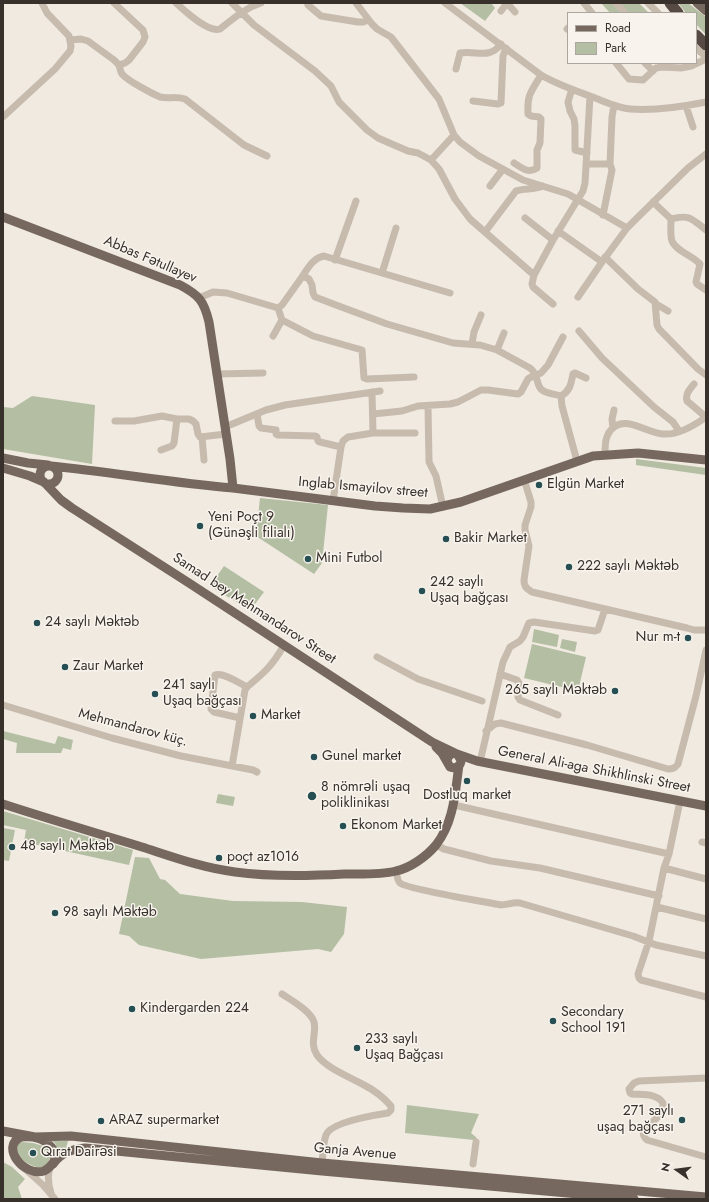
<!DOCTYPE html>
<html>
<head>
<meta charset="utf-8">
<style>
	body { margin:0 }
	#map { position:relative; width:709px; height:1202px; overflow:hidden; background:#f0eae1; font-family:Jost,sans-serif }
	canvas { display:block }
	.frame { position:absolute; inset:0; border:4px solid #37302b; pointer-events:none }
	.legend { position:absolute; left:567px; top:12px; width:130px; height:52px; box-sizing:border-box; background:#f8f4ed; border:1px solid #aba69f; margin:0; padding:5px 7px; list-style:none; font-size:12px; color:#37302b }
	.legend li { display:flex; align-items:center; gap:8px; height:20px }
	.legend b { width:20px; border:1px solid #aba69f }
	.north { position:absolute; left:657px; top:1150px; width:40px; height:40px; -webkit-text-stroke:3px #f8f4ed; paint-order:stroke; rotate:284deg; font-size:11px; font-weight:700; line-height:16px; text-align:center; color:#37302b }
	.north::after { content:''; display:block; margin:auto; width:14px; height:18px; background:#37302b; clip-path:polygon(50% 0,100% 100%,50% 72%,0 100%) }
</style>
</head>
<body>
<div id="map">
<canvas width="709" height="1202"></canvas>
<div class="frame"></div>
<ul class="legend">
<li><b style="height:5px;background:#77685f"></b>Road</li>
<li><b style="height:11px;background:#b3bea2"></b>Park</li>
</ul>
<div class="north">N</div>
</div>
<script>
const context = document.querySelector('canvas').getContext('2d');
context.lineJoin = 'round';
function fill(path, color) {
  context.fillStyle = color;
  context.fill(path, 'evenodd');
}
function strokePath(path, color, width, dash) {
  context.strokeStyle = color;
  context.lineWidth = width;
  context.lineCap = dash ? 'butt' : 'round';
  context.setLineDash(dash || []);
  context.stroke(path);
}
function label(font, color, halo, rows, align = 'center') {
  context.font = font + ' Jost,sans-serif';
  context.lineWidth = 3;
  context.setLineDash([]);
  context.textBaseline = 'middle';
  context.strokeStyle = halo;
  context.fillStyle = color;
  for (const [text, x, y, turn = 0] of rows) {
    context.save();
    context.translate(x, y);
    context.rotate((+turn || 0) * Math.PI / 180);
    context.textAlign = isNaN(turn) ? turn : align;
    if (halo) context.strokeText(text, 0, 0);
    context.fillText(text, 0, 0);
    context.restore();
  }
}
const green = new Path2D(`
	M460 3H491L495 8 485 21Z
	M603 3H612L621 13H610L602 4Z
	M620 3H639L649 13H629Z
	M678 3H688L706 17V35L696 24V13H686Z
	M32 396 95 405 92 464 3 449V407L13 408Z
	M636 459 706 468V475L636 465Z
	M260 498 328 505 322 563 314 574 256 536Z
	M224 566 264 592 255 604 250 600 246 608 210 586Z
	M534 629 559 635 557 647 532 642Z
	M562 639 577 642 575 652 560 648Z
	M532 644 586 657 578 691 524 678Z
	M3 731 55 744 58 736 73 740 71 750 63 748 61 753H16L17 743 3 739Z
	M218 794 235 797 233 806 216 803Z
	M3 811 133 850 129 865 24 842 26 830 3 825Z
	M3 828 15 830 9 861 3 860Z
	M135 857 149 858 160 879 165 880 180 894 233 901 302 902 347 907 344 934 331 952 318 949 201 959 139 945 129 936 119 934Z
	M407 1105 479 1114 471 1133 477 1138 474 1140 405 1133Z
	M51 1140 68 1141 66 1148 58 1152 55 1143Z
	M22 1142 33 1143 47 1147 51 1154C48 1170 39 1170 27 1163 24 1161 19 1158 18 1154 17 1151 17 1147 16 1144Z
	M3 1162 12 1167 25 1179 18 1187 22 1199H3Z`);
const minor = new Path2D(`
	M176 3C185 11 208 33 220 29 233 19 245 8 261 3
	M232 3 254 25 315 71 331 86 339 102 367 130 378 138 408 151 418 153 431 160 439 169 455 199 470 219 534 275
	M356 3 372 24 377 29 391 37 439 99 454 135 460 142 479 156 523 180 568 194 627 228
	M445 3 541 75C558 85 577 91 595 98 606 102 618 108 630 109 655 111 681 107 706 102
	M507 3 515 12
	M584 3 592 13
	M616 3 625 13
	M648 3 658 13
	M308 5 321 16 358 22H363L369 20
	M501 11 507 3
	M567 29 568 28
	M70 40 81 39 88 41 114 60 119 65 125 63 129 60 143 42 145 37 143 30 114 3
	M696 48 706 57
	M616 63 629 79 643 80 656 68 663 67 681 68 691 66 706 59
	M645 63 653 71
	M119 65C120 68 120 71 122 74 128 81 151 93 160 97 169 99 176 96 185 99L244 145 267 156
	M456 69 460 53C476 50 489 60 501 44
	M572 89 568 102 570 111 574 119 575 126V150L587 153
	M473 101 498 104 501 103 503 56 506 48
	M686 106 693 127
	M3 117 55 69 70 51 71 46 69 36 47 13 42 3
	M431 160 454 135
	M514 163C522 168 528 174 537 168V150L540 143 541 119 539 117 531 116 528 114C527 94 531 92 541 75
	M586 164H610
	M490 186 503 169
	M653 202 671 219C671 225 670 235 672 241 676 251 693 256 700 264L696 282 697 284 706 290
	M603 215 612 170 610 164 612 117 614 105
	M525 218 553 240
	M671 219C690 214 692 219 706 230
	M558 231 602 262
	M485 232 516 191C524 188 534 190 542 186
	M605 257 638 289 655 302 657 325 659 329 698 369 706 375
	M335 260 356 201
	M382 273 396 228
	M302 277C308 268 313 258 324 256L450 293
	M578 297 602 262 627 228 637 218 688 168 706 154
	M199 298 213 292 227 293 278 308 282 305 302 277H305L309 279 312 285 313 293 315 297 336 305 387 324 453 343 480 345 497 350 530 368C539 375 536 386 542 390 547 394 555 394 561 396
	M553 304 533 287 532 284 534 275 553 240 583 191 585 183 590 96
	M656 304 668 311
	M278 308 282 320 313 336 362 350 364 378 367 379 414 377
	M579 331 602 358 654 407 673 422 679 431
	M273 336 282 320
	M472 344 474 332 481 315
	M497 350 504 333
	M216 374 263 373
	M694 384C690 389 685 394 687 401L706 417
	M372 392 373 433
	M428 406 429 462 436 476 443 507
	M257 414 259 426 261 428 276 430V434L278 435 315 436 317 437 318 441 320 442 341 447
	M373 414 402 411 418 406 450 404 458 402 481 390H488L518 394 521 392 528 379 531 377 541 373 548 365 563 337
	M115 421H134L162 416 177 419H189L193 421 196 424 198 434 200 437 226 434
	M225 427 266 410 285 405 380 391
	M613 428 612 419 614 410
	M202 437 204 460
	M161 450 172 446 174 443 177 419
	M605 455C605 444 605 434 614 427 628 416 648 434 664 434 679 435 695 425 706 417
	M577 461 562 406 561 396C570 391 571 384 573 374L575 373 586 378
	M524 479 531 502V507L525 525V530L529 546 524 580C524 587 527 589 532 592L687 628 694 630H706
	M333 501 341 447 343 441 348 437 373 433H415
	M377 657 418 679 482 701
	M500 674 517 680 519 683 518 697 520 700 558 715
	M3 705 112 738 181 756 253 770 257 772
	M240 718 214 712 211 709 215 675C223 672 239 683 247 687
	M486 731 495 724 501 723 587 745 668 769C673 769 675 768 678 764L696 696 706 650
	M480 762 503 662 510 647 520 641 523 637 529 623 534 622 595 631 598 630 605 609
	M232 766 245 690 247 687C264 673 273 665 284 645
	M680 801 669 854 664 868 649 941 638 974 639 978 641 980 706 997
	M454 805 669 854
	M702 842 706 843
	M436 845 444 849 491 861 540 868 659 896
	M664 868 706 879
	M396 871C397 875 397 880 400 883 406 889 486 902 501 905 507 905 513 902 520 903L633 936 656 945 706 956
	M657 907 706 919
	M282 994C291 1000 311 1011 314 1022 317 1033 309 1043 317 1055 326 1068 350 1077 364 1085 374 1090 384 1098 391 1106V1110L388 1113C375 1115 331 1122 326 1135 323 1143 323 1154 322 1163
	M706 1078 639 1081 634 1083 629 1089 630 1093 632 1094C642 1095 657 1093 663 1103 665 1122 633 1127 647 1140L706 1157
	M473 1164 476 1142
	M50 1167C47 1177 48 1184 51 1193
	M25 1169 43 1185 55 1199`);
const major = new Path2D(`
	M697 3 706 11
	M3 217 180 285C199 295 204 301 209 322L230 459 233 488
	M3 458 28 463 48 465
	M40 475a9 9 0 1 1 18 0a9 9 0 1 1-18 0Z
	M51 466C112 472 172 483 233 488L375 506 403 508 430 509 461 502 593 456 638 453 706 460
	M3 468 30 476 44 482 61 500 72 508 189 583 432 742 455 753
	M436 747 442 753 450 767C456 769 461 766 461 760L457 754C452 752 448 755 447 761
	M457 754 477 761 706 806
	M3 804C49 819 96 833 142 847 173 857 203 868 235 872 271 877 308 876 344 874 360 874 380 875 396 871 410 868 426 857 436 845 454 822 455 793 459 765
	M3 1131 35 1137 71 1136 322 1163 706 1197
	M21 1137C26 1137 32 1136 37 1138 47 1141 60 1151 53 1163 51 1166 48 1169 44 1171 23 1177 0 1146 21 1137Z
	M53 1164C61 1153 71 1149 85 1148L322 1171 634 1199`);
const highway = new Path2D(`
	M670 3 678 13
	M696 35 706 45`);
const markers = [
	[539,485,4,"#264f54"],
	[200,526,4,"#264f54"],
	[446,539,4,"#264f54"],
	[308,559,4,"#264f54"],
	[569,567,4,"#264f54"],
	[422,591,4,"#264f54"],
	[37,623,4,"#264f54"],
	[688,638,4,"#264f54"],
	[65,667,4,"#264f54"],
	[615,691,4,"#264f54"],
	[155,694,4,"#264f54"],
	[253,716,4,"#264f54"],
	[314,757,4,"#264f54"],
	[467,781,4,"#264f54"],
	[312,796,5,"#264f54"],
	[343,826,4,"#264f54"],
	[12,847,4,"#264f54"],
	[219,858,4,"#264f54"],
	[55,913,4,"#264f54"],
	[132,1009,4,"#264f54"],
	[553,1021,4,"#264f54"],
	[357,1048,4,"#264f54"],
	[682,1120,4,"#264f54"],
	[101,1121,4,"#264f54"],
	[33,1153,4,"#264f54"]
];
const streetNames = [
	["Abbas Fətullayev",150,260,23],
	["Inglab Ismayilov street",363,488,5],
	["Samad bey Mehmandarov Street",254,609,33],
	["Mehmandarov küç.",133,728,15],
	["General Ali-aga Shikhlinski Street",594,770,11],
	["Ganja Avenue",355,1152,5]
];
const poiNames = [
	["Elgün Market",547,485],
	["Yeni Poçt 9",208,518],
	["(Günəşli filialı)",208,534],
	["Bakir Market",454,539],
	["Mini Futbol",316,559],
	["222 saylı Məktəb",577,567],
	["242 saylı",430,583],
	["Uşaq bağçası",430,599],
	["24 saylı Məktəb",45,623],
	["Nur m-t",680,638,"right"],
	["Zaur Market",73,667],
	["241 saylı",163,686],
	["Uşaq bağçası",163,702],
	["265 saylı Məktəb",607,691,"right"],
	["Market",261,716],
	["Gunel market",322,757],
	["8 nömrəli uşaq",321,788],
	["poliklinikası",321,804],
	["Dostluq market",467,796,"center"],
	["Ekonom Market",351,826],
	["48 saylı Məktəb",20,847],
	["poçt az1016",227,858],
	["98 saylı Məktəb",63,913],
	["Kindergarden 224",140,1009],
	["Secondary",561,1013],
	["School 191",561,1029],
	["233 saylı",365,1040],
	["Uşaq Bağçası",365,1056],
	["271 saylı",674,1112,"right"],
	["uşaq bağçası",674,1128,"right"],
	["ARAZ supermarket",109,1121],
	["Qırat Dairəsi",41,1153]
];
fill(green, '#b3bea2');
strokePath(minor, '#c7bbae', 7);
strokePath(major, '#77685f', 9);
strokePath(highway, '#574a44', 11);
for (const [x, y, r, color] of markers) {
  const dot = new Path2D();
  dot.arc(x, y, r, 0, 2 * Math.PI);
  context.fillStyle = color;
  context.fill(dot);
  strokePath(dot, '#f8f4ed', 1.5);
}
label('14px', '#37302b', '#f8f4ed', streetNames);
label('14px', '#37302b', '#f8f4ed', poiNames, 'left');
</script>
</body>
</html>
